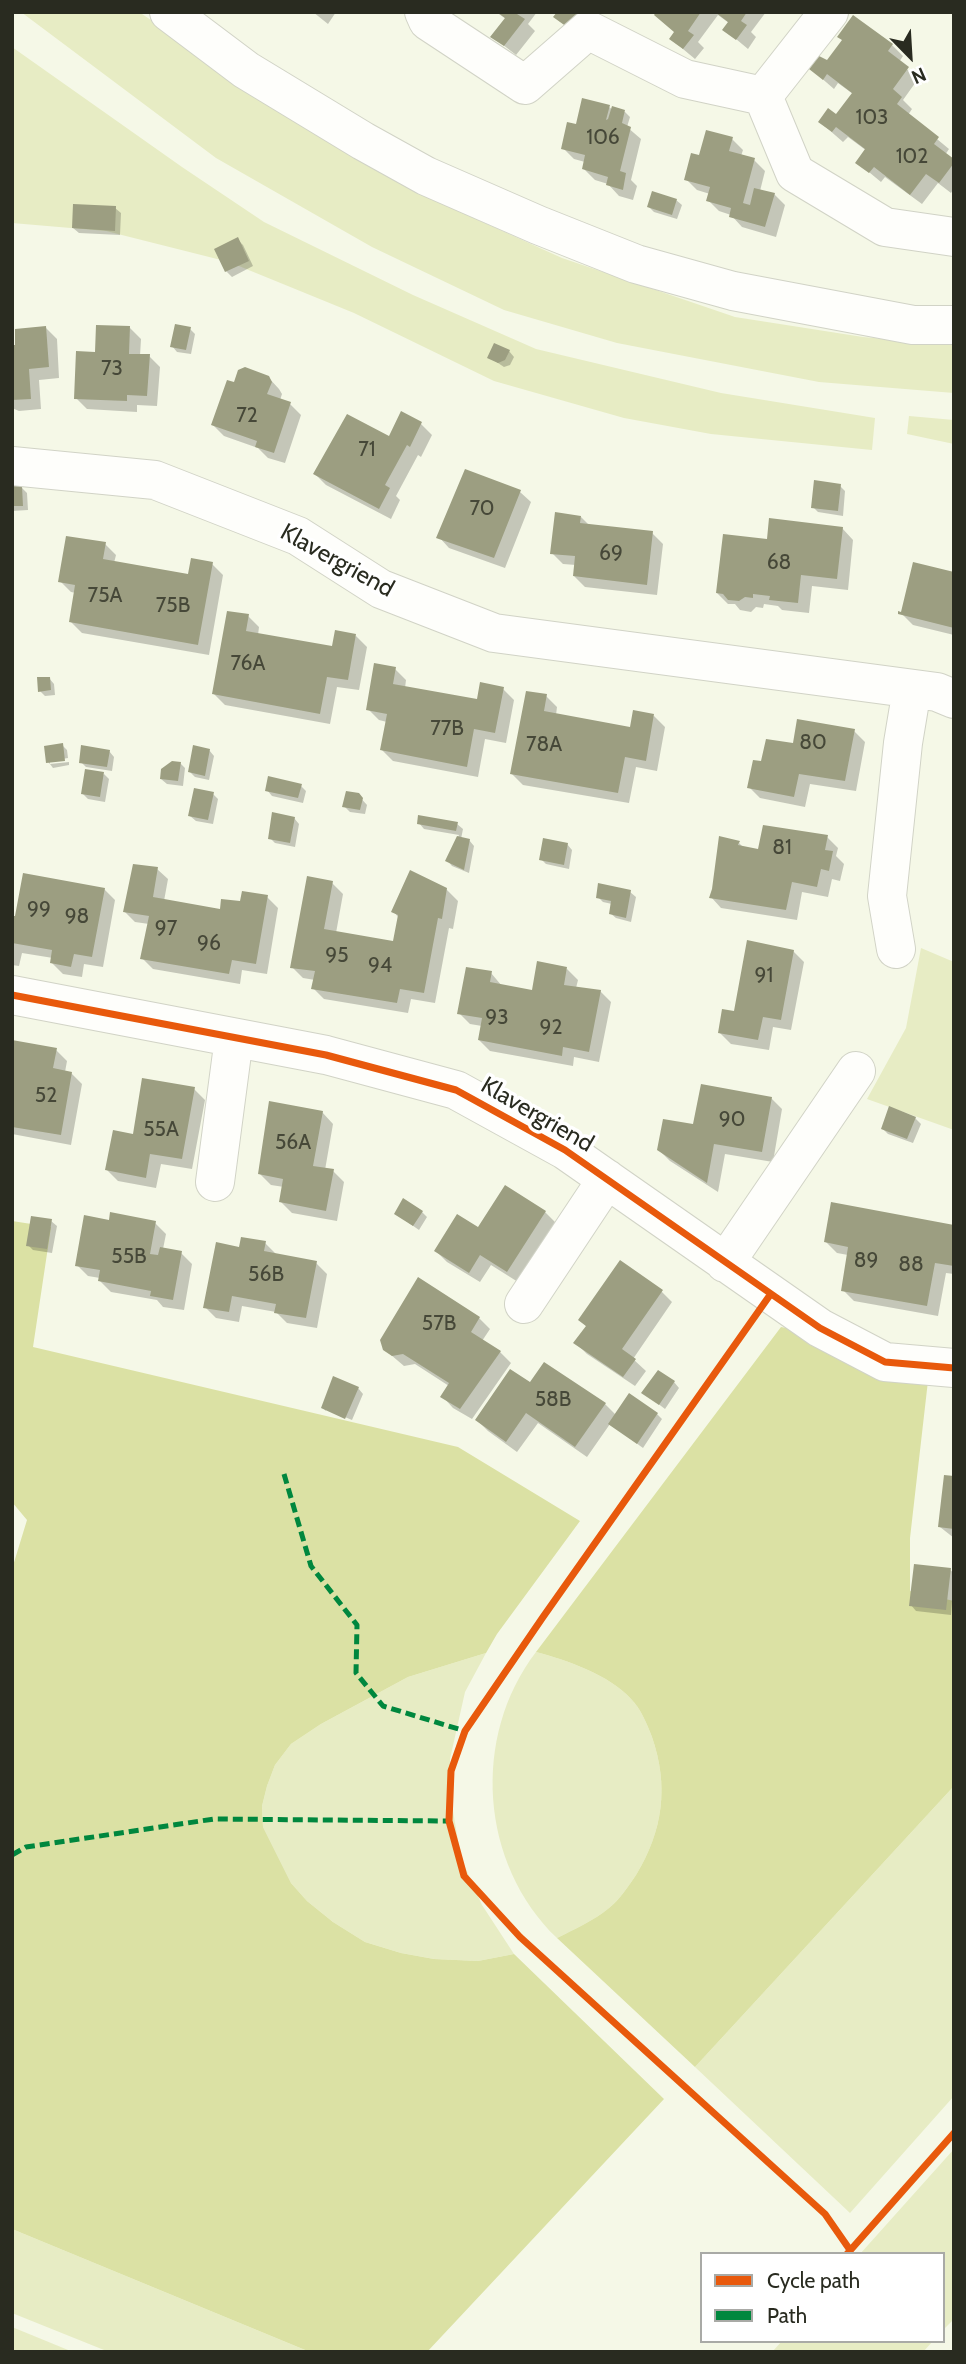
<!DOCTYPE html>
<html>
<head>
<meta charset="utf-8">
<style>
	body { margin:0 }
	#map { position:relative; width:966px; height:2364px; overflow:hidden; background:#f5f8e7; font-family:Cabin,sans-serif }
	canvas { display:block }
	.frame { position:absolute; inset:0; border:14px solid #292b20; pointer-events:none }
	.legend { position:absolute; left:700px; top:2252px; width:245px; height:91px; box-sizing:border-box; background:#fff; border:2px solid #a9aaa6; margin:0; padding:9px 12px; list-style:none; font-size:21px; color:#292b20 }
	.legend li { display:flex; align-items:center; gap:14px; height:35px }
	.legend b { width:35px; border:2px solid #a9aaa6 }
	.north { position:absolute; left:875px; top:21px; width:70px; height:70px; -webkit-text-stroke:5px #fff; paint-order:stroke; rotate:156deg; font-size:19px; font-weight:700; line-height:28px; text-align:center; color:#292b20 }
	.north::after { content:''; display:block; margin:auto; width:24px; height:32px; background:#292b20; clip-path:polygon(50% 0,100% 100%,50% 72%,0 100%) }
</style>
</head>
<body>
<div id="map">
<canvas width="966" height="2364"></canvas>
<div class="frame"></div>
<ul class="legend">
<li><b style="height:9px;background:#e8590c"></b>Cycle path</li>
<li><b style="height:9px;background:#00873e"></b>Path</li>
</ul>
<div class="north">N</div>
</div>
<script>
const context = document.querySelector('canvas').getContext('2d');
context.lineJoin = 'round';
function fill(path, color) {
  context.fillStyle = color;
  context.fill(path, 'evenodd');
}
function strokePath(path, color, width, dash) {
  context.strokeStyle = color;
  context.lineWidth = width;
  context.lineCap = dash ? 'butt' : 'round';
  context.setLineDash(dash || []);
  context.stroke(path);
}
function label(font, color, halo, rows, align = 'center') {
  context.font = font + ' Cabin,sans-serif';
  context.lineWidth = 7;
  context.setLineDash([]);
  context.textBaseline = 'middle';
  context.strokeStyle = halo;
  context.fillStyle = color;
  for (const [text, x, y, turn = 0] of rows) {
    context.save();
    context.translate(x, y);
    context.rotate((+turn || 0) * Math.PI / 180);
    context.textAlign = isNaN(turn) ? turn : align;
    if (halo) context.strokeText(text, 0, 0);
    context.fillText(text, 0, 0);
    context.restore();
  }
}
const green = new Path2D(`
	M21 12H139L257 91 445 205 562 258 735 317 863 337 954 345V393L819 382 617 343 504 310 372 247 216 158Z
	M12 47 182 167 264 222 413 295 536 349 721 393 875 418 872 450 711 434 624 418 494 381 354 313 229 262 106 231 12 223Z
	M909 416 954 420V444L907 434Z
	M921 948 954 962V1130L867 1099 906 1028Z
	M536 1652C566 1660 610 1675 631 1699 641 1709 647 1724 652 1737 669 1786 663 1831 636 1875 628 1887 619 1900 609 1908 593 1921 575 1929 557 1938 480 1864 471 1737 536 1652Z
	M486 1653 465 1692 450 1759 453 1811 461 1858 482 1905 514 1954 478 1961 434 1959 401 1953 365 1942 333 1922 307 1901 291 1883 263 1827 262 1806 267 1786 275 1765 291 1744 321 1724 408 1677Z
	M954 1786V2096L850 2213 695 2067Z
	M954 2149V2319L943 2330V2254H860Z
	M12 2229 310 2352H109L12 2313Z
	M12 2327 73 2352H12Z
	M782 2341H933L923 2352H772Z`);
const forest = new Path2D(`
	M12 1221 51 1227 33 1347 458 1447 580 1521 497 1634 486 1653 408 1677 321 1724 291 1744 275 1765 267 1786 262 1806 263 1827 291 1883 307 1901 333 1922 365 1942 401 1953 434 1959 478 1961 514 1954 664 2099 427 2352H310L12 2229V1569L27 1520 12 1502Z
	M781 1327 802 1331 929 1372 910 1538V1591L954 1601V1786L695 2067 557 1938C575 1929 593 1921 609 1908 619 1900 628 1887 636 1875 663 1831 669 1786 652 1737 647 1724 641 1709 631 1699 610 1675 566 1660 536 1652Z`);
const shadow = new Path2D(`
	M313 12H336L328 24Z
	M496 12H537L528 24 535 31 516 55 493 37 506 19Z
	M658 12H766L751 32 756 37 748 49 724 29 729 23 718 15 698 42 704 48 695 59 671 39 676 33Z
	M854 18 892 45 903 56 899 62 918 79 903 100 912 109 908 115 949 149 945 155 954 162V188L951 193 938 183 922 204 885 177 881 182 858 163 867 151 848 137 843 142 820 122 836 116 853 94 838 83 834 89 811 69 827 63 844 41Z
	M609 107 613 110 625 112 630 117 627 127 641 139 631 180 637 186 633 200 619 196 608 184 595 180 584 169 585 162 574 159 563 148 577 126Z
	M732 139 743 150 741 156 754 160 765 171 760 191 774 194 785 205 776 237 742 227 731 215 719 211 708 200 710 194 697 190 686 179 701 158Z
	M676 200 682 205 677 219 654 212 649 207Z
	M115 208 121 213 120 235 79 233 73 228Z
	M238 240 243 245 253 266 232 277 226 271 216 250Z
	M46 328 57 339 59 378 39 380 41 409 19 411 12 408V347Z
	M130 328 141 339 140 356H149L160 367 157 406 137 405V412L87 409 76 398 97 354Z
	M190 329 195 334 191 354 177 352 172 346Z
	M509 351 514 357 510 365 504 367 489 357Z
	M268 377 279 389 282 394 280 400 290 404 301 415 285 463 268 458 258 448 224 436 213 425 235 384Z
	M402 413 421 424 432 435 421 457 418 455 396 496 400 500 391 519 326 485 315 474 389 438Z
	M840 486 845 491 843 516 818 512 813 507Z
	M12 488H22L27 493 28 510 12 511Z
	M520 492 531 502 505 568 449 548 439 537Z
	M581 517 589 525 652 533 663 544 657 595 585 587 574 576 576 565 563 564 552 553Z
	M842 528 853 540 848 590 812 586 809 613 782 610 778 606 764 604 763 608 756 607 751 612 740 610 735 604H728L717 593 769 541Z
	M105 544 116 555 114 563 189 576 212 564 223 575 209 655 82 633 71 622 76 593 71 592 60 581Z
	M954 574V635L913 625 902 614Z
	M248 616 259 627 258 635 333 648 356 636 367 647 359 690 337 687 330 724 225 705 214 694Z
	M395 669 406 680 405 688 479 701 503 689 514 700 506 743 485 739 478 777 393 761 382 750 387 722 379 720 368 709Z
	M49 678 54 684 55 695 45 696 40 691Z
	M546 696 557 707 556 715 631 729 654 716 665 727 657 771 636 767 629 803 523 785 512 774Z
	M854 731 865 742 856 791 810 784 805 807 760 798 749 787 763 763 794 745Z
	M62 745 67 750 68 758 50 761V764L48 762Z
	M209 750 214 756 209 780 195 777 190 772Z
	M109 751 114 757 112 771 86 767 81 762Z
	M69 762V765L53 768 50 764Z
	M180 763 185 768 183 786 167 784 161 779Z
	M104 774 109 779 105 802 88 799 83 794Z
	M301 786 306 791 303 803 272 796 267 790Z
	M213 794 218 799 213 824 196 821 190 816Z
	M358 795 367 805 365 814 350 812 344 806Z
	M294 818 299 824 295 847 275 843 270 838Z
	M419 823 457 824 463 829 461 839 469 840 474 846 469 873 452 866 447 860 459 835 424 829Z
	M827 837 838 848 836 856 844 864 840 881 832 879 828 897 802 892 797 920 721 908 711 897 739 843 744 848 759 851Z
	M567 844 572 850 569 869 546 864 541 859Z
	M157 869 168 879 164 901 221 911 267 897 278 908 267 974 242 970 240 984 153 969 142 958 149 924 135 922 124 911Z
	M332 883 343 894 336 933 394 943 399 918 393 911 446 889 458 901 453 929 449 928 435 1003 411 999 408 1013 324 999 313 988 315 980 303 978 292 967Z
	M104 889 115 900 103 967 84 964 82 977 63 974 52 963 53 958 22 953 19 966 12 965V917Z
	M630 892 636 897 631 922 616 918 610 913 612 904 603 902 598 897Z
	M793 951 804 962 791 1030 773 1027 769 1050 731 1044 720 1033Z
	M567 969 578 980 576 988 600 991 611 1002 599 1062 574 1057 573 1066 490 1051 479 1040 482 1026 470 1024 459 1013 491 973 502 986 533 992Z
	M12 1045 56 1050 67 1061 65 1072 71 1073 82 1084 71 1145 12 1134Z
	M194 1089 205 1100 192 1169 161 1164 156 1188 118 1181 107 1170 134 1136Z
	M771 1098 782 1109 773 1162 725 1154 718 1192 670 1161 659 1150 695 1127Z
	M890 1109 915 1118 921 1124 913 1143 888 1134 883 1129Z
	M322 1112 333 1124 325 1170 333 1171 344 1182 337 1221 292 1213 281 1202 284 1187 271 1185 260 1174Z
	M422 1212 427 1217 419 1230 396 1214Z
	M545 1212 556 1223 518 1282 491 1265 480 1282 447 1262 436 1251 478 1229Z
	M51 1221 57 1226 52 1253 33 1250 28 1245Z
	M110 1222 155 1223 166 1234 163 1249 181 1253 192 1264 184 1310 163 1307 157 1300 111 1292 100 1281V1278L88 1276 77 1265Z
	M954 1227V1274L946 1273 938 1316 854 1301 843 1290 848 1255 837 1253 826 1242Z
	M265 1243 276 1254 316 1263 327 1274 317 1328 287 1323 276 1312 242 1306 239 1322 216 1318 205 1307 240 1249Z
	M661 1291 672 1302 633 1359 646 1371 635 1386 587 1354 576 1343 587 1327 580 1320Z
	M479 1318 490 1329 482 1341 500 1352 511 1363 472 1419 453 1408 443 1397 449 1386 415 1364 404 1366 384 1349Z
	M674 1382 679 1388 665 1409 644 1393Z
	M530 1385 605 1404 616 1415 657 1414 662 1419 643 1448 610 1424 587 1457 538 1423 517 1452 488 1431 477 1420Z
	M358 1388 363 1394 352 1420 326 1409V1411L323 1408Z
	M954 1478V1538L940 1527Z
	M950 1570 954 1573 951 1615 916 1611 911 1605Z`);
const building = new Path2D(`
	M497 12H519L517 14 525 19 504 46 490 37 505 18Z
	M557 12H578L567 27 553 17Z
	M656 12H701L688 31 694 35 683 49 669 39 674 32 654 15Z
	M715 12H747L741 21 747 25 736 40 722 30 728 22Z
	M853 15 893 44 888 51 909 67 893 89 902 97 897 104 939 137 934 144 954 159V163L939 183 926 174 910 195 874 167 869 173 855 163 865 149 836 127 832 132 818 122 828 108 836 114 852 93 827 74 823 80 809 69 819 56 827 60 842 40 837 37Z
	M582 98 610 105 606 120 608 119 612 106 625 110 622 123 631 127 620 171 626 173 623 190 606 185 608 177 582 169 585 155 561 149 567 122 576 124Z
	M706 130 733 137 729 151 755 158 743 203 750 205 754 188 775 193 765 227 729 217 731 208 706 201 710 187 684 180 691 153 699 155Z
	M652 191 677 199 672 215 647 207Z
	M73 204 116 206 115 231 72 228Z
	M238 237 249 261 225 272 214 249Z
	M175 324 191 327 186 350 170 347Z
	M96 325 130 326 129 354H150L147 396 127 395V401L74 399 76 351 95 352Z
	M46 326 49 367 29 369 31 399 12 400V345H15V329Z
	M494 343 510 350 505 360 498 363 487 358Z
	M245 367 269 376 272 382 267 394 291 402 274 453 255 447 257 441 211 425 227 380 234 382 238 370Z
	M401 411 422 422 410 447 407 445 385 485 390 488 379 509 313 474 347 414 389 436Z
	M465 469 521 490 494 558 436 538Z
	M814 480 841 484 838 511 811 508Z
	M12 486H22L23 506H12Z
	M555 512 581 516 580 523 653 531 647 585 573 576 575 556 550 554Z
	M769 518 843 527 837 579 801 575 798 603 769 600 770 596 753 594V598L745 597 739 601 728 600 723 594 716 593 723 534 767 539Z
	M66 536 106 542 103 559 188 574 191 558 213 562 198 645 69 622 75 585 58 582Z
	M913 562 954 572V628L898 614V611L901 612Z
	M227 611 249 614 246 631 332 646 335 630 356 634 348 680 327 677 320 714 212 694Z
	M374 663 396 667 393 684 477 699 480 682 504 687 495 733 474 729 467 767 380 750 387 714 366 710Z
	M37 677H50L51 690 38 692Z
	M526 691 547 694 544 711 630 727 633 710 654 714 646 761 625 757 618 793 510 774Z
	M797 719 855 729 845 781 799 774 794 797 747 788 753 760 761 761 766 739 793 743Z
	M63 743 65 761 46 763 44 746Z
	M81 745 110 750 107 767 79 763Z
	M193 745 210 749 205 776 188 772Z
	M172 761 181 762 178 781 160 779 161 769Z
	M85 769 104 772 100 797 81 794Z
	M268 776 302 784 298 798 265 791Z
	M194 788 214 792 208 820 188 816Z
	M346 791 359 793 363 798 360 810 342 807Z
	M272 812 295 817 290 843 268 839Z
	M418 815 458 822 456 831 417 824Z
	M763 825 828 835 825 850 833 851 829 871 821 869 817 887 792 882 786 910 709 898 712 889 719 836 740 841 738 845 758 849Z
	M457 836 470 839 464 870 445 861Z
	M543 838 568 843 564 865 539 860Z
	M133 864 158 867 153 897 220 909 221 899 240 901 242 891 268 895 256 964 232 960 229 974 140 959 149 916 123 912Z
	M410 870 447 888 442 919 438 918 424 993 400 989 397 1003 311 989 315 971 290 968 307 876 333 881 324 929 393 941 398 915 391 912Z
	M23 873 105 888 92 957 74 954 71 967 50 963 52 950 12 943V916H15Z
	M598 883 631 890 626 918 609 914 611 901 596 898Z
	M747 940 794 950 781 1020 763 1017 758 1040 718 1033 722 1009 734 1011Z
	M537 961 567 967 564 985 601 990 589 1052 563 1047 562 1056 478 1040 482 1018 457 1014 466 967 492 971 490 982 532 990Z
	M12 1040 57 1048 53 1068 72 1072 61 1135 12 1127Z
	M142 1078 195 1087 182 1159 150 1154 146 1178 105 1170 113 1130 133 1134Z
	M701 1084 772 1097 762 1152 714 1144 707 1183 657 1150 663 1119 693 1124Z
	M269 1101 323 1111 313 1166 334 1169 326 1211 279 1202 283 1179 258 1174Z
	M889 1106 916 1117 907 1139 881 1129Z
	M505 1185 546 1211 507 1272 480 1255 469 1273 434 1251 457 1214 478 1227Z
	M403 1198 423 1211 413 1226 394 1214Z
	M831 1202 954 1225V1266L935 1263 927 1306 841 1291 848 1247 824 1242Z
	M110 1212 156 1221 150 1254 158 1255 160 1247 182 1251 173 1300 150 1296 151 1291 98 1281 100 1270 75 1266 84 1215 109 1220Z
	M31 1216 52 1219 47 1249 26 1246Z
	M241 1237 266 1241 264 1251 317 1261 306 1318 274 1313 276 1304 232 1296 229 1312 203 1308 216 1242 239 1247Z
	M620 1260 663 1290 622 1349 636 1359 623 1377 573 1343 586 1326 578 1320Z
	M418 1277 480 1317 471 1332 501 1351 460 1409 440 1397 449 1383 403 1354 392 1356 383 1350 380 1340Z
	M544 1362 606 1403 575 1447 526 1413 506 1442 475 1420 510 1369 530 1382Z
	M658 1370 675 1381 659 1405 641 1393Z
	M333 1376 359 1387 345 1419 321 1408Z
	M629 1393 658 1413 637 1444 608 1424Z
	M944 1475 954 1476V1529L938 1527Z
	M914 1564 951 1568 946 1610 909 1606Z`);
const minor = new Path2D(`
	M169 12 246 70 363 141 426 176 538 225 636 264 733 291 913 325H954
	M424 12 428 21 525 85 588 30 685 79 763 96
	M829 12 763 96 795 173 885 227 954 237
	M12 466 155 480 298 536 381 589 494 633 937 692 954 699
	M896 949 887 896 903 743 912 689
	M12 995 326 1055 456 1090 565 1150 820 1328 885 1362 954 1368
	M215 1182 234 1038
	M725 1263 856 1071
	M524 1304 607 1179`);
const quiet = new Path2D(`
	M284 1474 311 1566 357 1625 356 1673 383 1706 465 1731
	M12 1855 26 1847 214 1819 449 1821`);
const cycleway = new Path2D(`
	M12 995 326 1055 456 1090 565 1150 820 1328 885 1362 954 1368
	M770 1295 543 1617 465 1731 451 1771 449 1821 464 1876 520 1937 825 2214 850 2250
	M847 2254 954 2133`);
const numberNames = [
	["103",872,118],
	["106",603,138],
	["102",912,157],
	["73",112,369],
	["72",247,416],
	["71",367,450],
	["70",482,509],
	["69",611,554],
	["68",779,563],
	["75A",105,596],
	["75B",173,606],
	["76A",248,664],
	["77B",447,729],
	["80",813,743],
	["78A",544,745],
	["81",782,848],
	["99",39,910],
	["98",77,917],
	["97",166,929],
	["96",209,944],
	["95",337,956],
	["94",380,966],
	["91",764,976],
	["93",497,1018],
	["92",551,1028],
	["52",46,1096],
	["90",732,1120],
	["55A",161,1130],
	["56A",293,1143],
	["55B",129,1257],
	["89",866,1261],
	["88",911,1265],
	["56B",266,1275],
	["57B",439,1324],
	["58B",553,1400]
];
const streetNames = [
	["Klavergriend",337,561,29],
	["Klavergriend",537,1115,30]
];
fill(green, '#e7ecc4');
fill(forest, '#dbe1a4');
fill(shadow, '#0003');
fill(building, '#9c9e81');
strokePath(minor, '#d1d3c6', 40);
strokePath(minor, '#fefefb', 38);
strokePath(quiet, '#00873e', 5, [10, 5]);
strokePath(cycleway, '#e8590c', 7);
label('21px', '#464838', null, numberNames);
label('24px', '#292b20', '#fff', streetNames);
</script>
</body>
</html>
